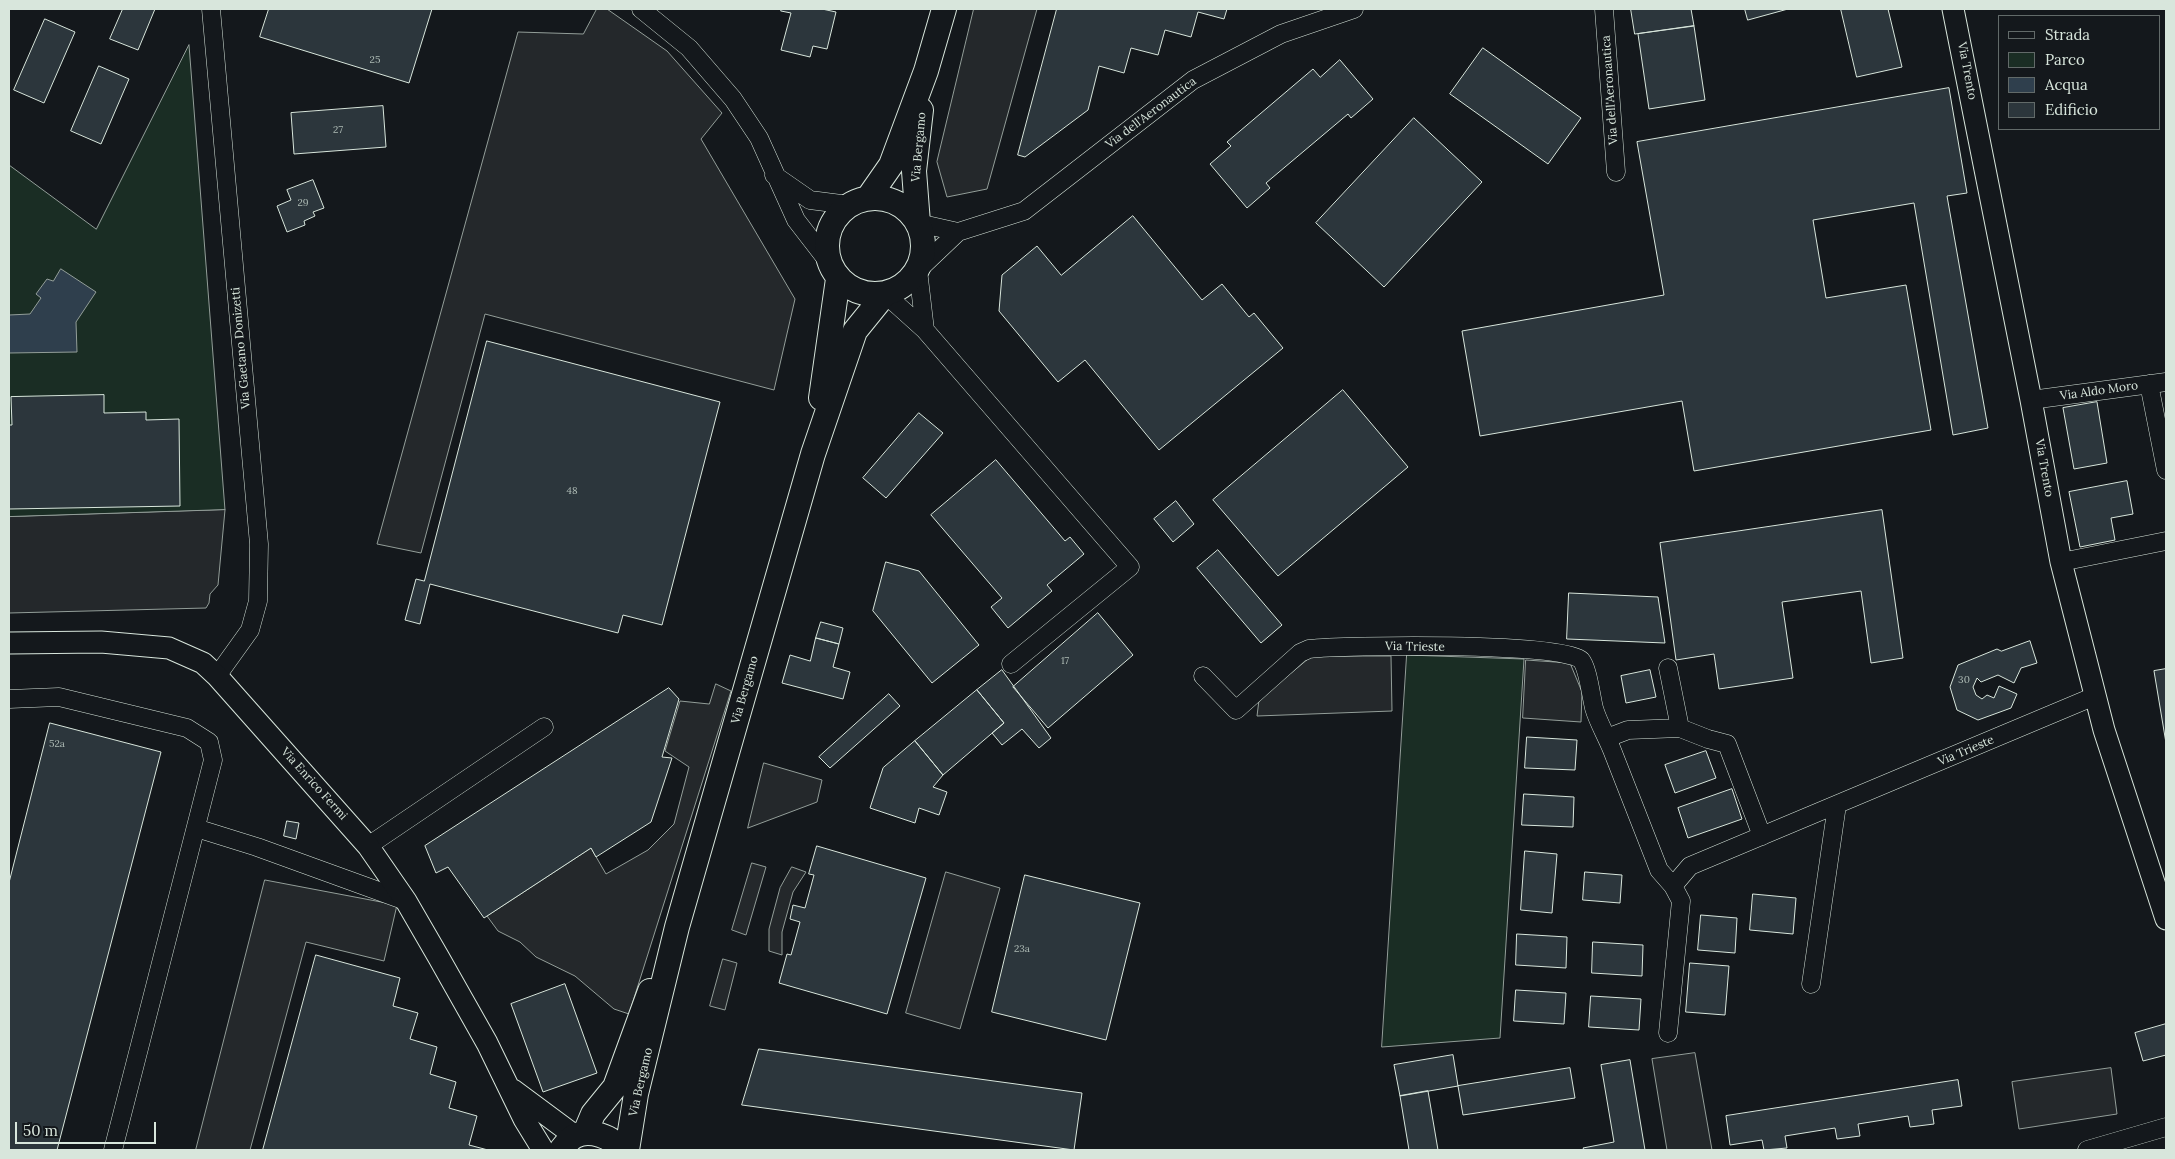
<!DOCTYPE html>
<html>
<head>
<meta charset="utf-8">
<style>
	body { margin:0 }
	#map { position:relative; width:2175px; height:1159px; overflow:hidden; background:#14181c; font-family:Lora,serif }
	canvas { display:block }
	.frame { position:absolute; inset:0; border:10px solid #d8e6dc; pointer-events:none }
	.legend { position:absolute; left:1998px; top:15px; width:162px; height:115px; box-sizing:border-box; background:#14181c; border:1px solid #626a69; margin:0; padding:6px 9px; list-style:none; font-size:15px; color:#d8e6dc }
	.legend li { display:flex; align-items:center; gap:10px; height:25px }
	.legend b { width:25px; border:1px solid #626a69 }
	.scale { position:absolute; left:15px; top:1122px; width:141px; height:22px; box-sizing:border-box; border:2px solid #d8e6dc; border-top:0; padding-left:6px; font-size:15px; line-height:18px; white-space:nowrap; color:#d8e6dc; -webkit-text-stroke:4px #14181c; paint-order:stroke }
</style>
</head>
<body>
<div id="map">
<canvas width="2175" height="1159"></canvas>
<div class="frame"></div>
<ul class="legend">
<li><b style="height:6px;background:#14181c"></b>Strada</li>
<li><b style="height:14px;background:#1a2d24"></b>Parco</li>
<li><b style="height:14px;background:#2f3f4d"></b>Acqua</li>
<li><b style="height:14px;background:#2c363c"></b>Edificio</li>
</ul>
<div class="scale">50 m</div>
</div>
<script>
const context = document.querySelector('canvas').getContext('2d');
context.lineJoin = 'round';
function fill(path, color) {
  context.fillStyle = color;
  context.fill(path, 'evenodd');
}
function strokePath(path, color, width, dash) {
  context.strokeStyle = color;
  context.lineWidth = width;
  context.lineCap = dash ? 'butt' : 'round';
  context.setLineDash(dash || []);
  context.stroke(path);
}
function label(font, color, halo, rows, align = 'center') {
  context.font = font + ' Lora,serif';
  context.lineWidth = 4;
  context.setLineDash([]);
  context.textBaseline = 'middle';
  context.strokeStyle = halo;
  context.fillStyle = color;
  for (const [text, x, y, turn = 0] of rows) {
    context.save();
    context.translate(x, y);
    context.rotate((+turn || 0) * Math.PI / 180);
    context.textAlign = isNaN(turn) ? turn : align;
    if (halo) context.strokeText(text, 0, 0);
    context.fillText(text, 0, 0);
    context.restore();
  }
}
const green = new Path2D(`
	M189 45 225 510 9 517V165L96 229Z
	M1407 655 1524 659 1500 1038 1382 1047Z`);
const parking = new Path2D(`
	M597 9H607L667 51 722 113 701 139 795 299 774 390 485 314 421 553 377 544 518 32 583 34Z
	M974 9H1037L987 189 947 197 937 162Z
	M225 510 218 585 210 594 209 603 206 608 9 613V517Z
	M1312 656H1391L1392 711 1257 716 1259 700Z
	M1526 660 1570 663 1582 692 1581 722 1523 718Z
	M716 684 731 691 629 1014 614 1009 575 976 536 957 520 942 498 931 487 916 591 848 606 874 648 850 674 824 689 767 665 751 680 701 709 704Z
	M764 763 822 780 817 802 748 828Z
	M752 863 766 867 746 935 732 930Z
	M792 867 806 872 793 892 782 932V955L769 951V929L780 888Z
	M946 872 1000 888 960 1029 906 1013Z
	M265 880 397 905 384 961 306 942 250 1150H196Z
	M723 959 737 963 725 1010 710 1006Z
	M1695 1053 1712 1150H1667L1652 1059Z
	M2111 1068 2117 1114 2019 1129 2012 1082Z`);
const water = new Path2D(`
	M61 269 96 292 76 322 77 352 9 353V315L30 314 41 298 36 294 47 279 53 281Z`);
const building = new Path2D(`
	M123 9H155L138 50 110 39Z
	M269 9H432L409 83 260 37Z
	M782 9H822L836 12 827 49 813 46 810 57 781 50 791 13 781 11Z
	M1057 9H1227L1224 19 1198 12 1191 37 1165 30 1158 55 1131 48 1124 73 1099 66 1088 110 1025 157 1018 155Z
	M1631 9H1691L1694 26 1635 34Z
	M1745 9H1788L1748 20Z
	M1841 9H1888L1902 67 1857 77Z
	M45 19 75 32 44 103 14 90Z
	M1694 26 1705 100 1649 109 1638 34Z
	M1483 48 1581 118 1548 164 1450 94Z
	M1340 60 1373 99 1351 118 1348 114 1266 183 1270 188 1247 208 1210 164 1231 146 1227 142 1313 69 1320 77Z
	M99 66 129 79 101 144 71 131Z
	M1949 88 1967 193 1947 196 1988 428 1953 435 1914 203 1813 220 1826 298 1906 285 1931 430 1694 471 1682 401 1480 436 1462 331 1664 295 1637 142Z
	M383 106 386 147 294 154 291 113Z
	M1414 118 1482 182 1384 287 1316 223Z
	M313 180 324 208 313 212 315 216 304 221 305 225 287 232 277 206 291 200 287 190Z
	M1133 216 1202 300 1222 284 1249 317 1254 313 1283 348 1159 450 1085 360 1058 382 999 311 1002 275 1037 246 1061 275Z
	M487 341 720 402 662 625 623 615 618 633 430 584 420 624 405 620 416 579 424 581Z
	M1343 390 1408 467 1278 576 1213 500Z
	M104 395V413L146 412V420L179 419 180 506 9 509V425H12L11 397Z
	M2097 402 2107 463 2074 469 2063 408Z
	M919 413 943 433 886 498 863 478Z
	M996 460 1065 541 1070 537 1084 554 1047 585 1052 591 1008 628 991 607 1002 598 931 515Z
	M2127 481 2133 514 2111 518 2115 540 2080 547 2069 492Z
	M1176 501 1194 524 1173 542 1154 519Z
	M1882 510 1903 658 1871 663 1861 591 1782 602 1793 678 1719 689 1714 654 1676 660 1660 543Z
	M1218 550 1282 625 1261 643 1197 568Z
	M886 562 919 571 979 645 932 683 873 611Z
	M1569 593 1658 597 1665 643 1567 639Z
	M1098 613 1133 655 1048 728 1013 687Z
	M821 622 843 628 839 644 816 638Z
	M816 638 839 644 833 667 850 672 843 699 782 683 790 655 810 661Z
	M2030 641 2037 663 2021 668 2014 683 1998 675 1981 682 1977 678 1973 687 1976 695 1982 699 1987 695 1994 698 1999 686 2017 694 2011 708 1978 720 1957 710 1950 687 1958 665 1997 649 2001 651Z
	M2166 669V743L2154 671Z
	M1002 670 1051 738 1039 748 1022 729 1002 745 992 733 1004 723 977 690Z
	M1650 670 1656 697 1626 703 1621 676Z
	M669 688 679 699 662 757 672 758 651 822 596 857 591 848 484 918 448 867 436 873 425 846Z
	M977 690 1004 723 943 775 915 741Z
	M889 694 900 706 830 768 819 757Z
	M50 723 161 752 57 1150H9V883Z
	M1527 737 1577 740 1575 770 1525 768Z
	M915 741 943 775 933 787 947 792 939 815 919 808 915 823 870 808 883 768Z
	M1706 751 1716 778 1675 793 1665 765Z
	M1732 789 1742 819 1688 838 1678 808Z
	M1524 794 1574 797 1573 827 1522 825Z
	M287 821 299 823 296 839 284 836Z
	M817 846 926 878 887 1014 779 983 787 954 791 955 800 922 790 919 793 905 805 908 814 875 809 874Z
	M1525 851 1557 854 1552 913 1521 910Z
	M1585 872 1622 875 1620 903 1583 900Z
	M1025 875 1140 903 1106 1040 992 1012Z
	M1753 894 1796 898 1793 934 1750 930Z
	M1701 915 1737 918 1735 953 1698 950Z
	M1517 934 1567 937 1566 968 1516 965Z
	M1593 942 1643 945 1642 976 1592 973Z
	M316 955 400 978 393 1006 418 1013 410 1039 437 1047 430 1074 456 1082 449 1108 477 1116 469 1145 488 1150H263Z
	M1690 963 1729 966 1725 1015 1686 1012Z
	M565 984 597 1073 543 1092 511 1004Z
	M1516 990 1566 993 1564 1024 1514 1021Z
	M1591 996 1641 999 1639 1030 1589 1027Z
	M2166 1024V1055L2143 1061 2135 1033Z
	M759 1049 1082 1093 1074 1150 742 1105Z
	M1453 1055 1458 1086 1400 1096 1394 1065Z
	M1630 1060 1645 1150H1584L1583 1148 1614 1142 1601 1065Z
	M1570 1068 1575 1098 1463 1115 1458 1086Z
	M1958 1080 1962 1106 1932 1110 1934 1124 1910 1127 1908 1116 1858 1124 1860 1136 1837 1139 1835 1128 1785 1136 1787 1148 1764 1150 1762 1140 1730 1145 1726 1116Z
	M1428 1091 1438 1150H1409L1400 1096Z`);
const minor = new Path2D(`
	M211 9 259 544 258 601 250 630 217 676
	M641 9 689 48 733 99 759 138 796 220 830 264
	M1604 9 1616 172
	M774 175 810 200 849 205
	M918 223 958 232
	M885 294 925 330 1130 567 1011 664
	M925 330 918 270 958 232 1024 211 1193 80 1281 34 1354 9
	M2149 384 2166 470
	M2031 400 2166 382
	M2061 562 2166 541
	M1668 668 1680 728
	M1203 676 1236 710 1300 653 1309 649C1343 645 1563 642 1581 660 1588 668 1591 696 1594 708 1598 722 1606 735 1612 750 1628 790 1643 830 1659 870L1673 886 1681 901 1668 1033
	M9 699 59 697 187 728 209 742 213 760 113 1150
	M1607 738 1628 730 1680 728 1708 739 1727 744 1762 836
	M196 828 257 847 406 901
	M368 846 544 727
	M1673 886 1690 866 2095 696
	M1811 984 1837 805
	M2087 1150 2166 1127`);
const tertiary = new Path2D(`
	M1953 9 2031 400 2061 562 2104 730 2166 919
	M9 643 101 642 169 648 203 663 217 676 368 846 406 901 439 958 487 1043 524 1119 543 1150
	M513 1090 575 1136`);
const secondary = new Path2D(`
	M827 246a48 48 0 1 1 96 0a48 48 0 1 1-96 0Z
	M868 198 891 165 926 71 944 9
	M918 223 914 171 921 110
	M821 398 838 279
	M585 1133 593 1114 615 1087 650 991
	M561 1150C565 1145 569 1139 575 1136 589 1129 613 1136 620 1150
	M627 1150 636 1094 677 927 813 454 855 331 885 294`);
const numberNames = [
	["25",375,60],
	["27",338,130],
	["29",303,203],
	["48",572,491],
	["17",1065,661],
	["30",1964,680],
	["52a",57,744],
	["23a",1022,949]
];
const streetNames = [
	["Via Trento",1967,71,79],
	["Via dell'Aeronautica",1610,90,-94],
	["Via dell'Aeronautica",1151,113,-37],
	["Via Bergamo",919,147,-85],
	["Via Gaetano Donizetti",241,348,-95],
	["Via Aldo Moro",2099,391,-8],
	["Via Trento",2044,468,80],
	["Via Trieste",1415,647,1],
	["Via Bergamo",745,690,-74],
	["Via Trieste",1966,751,-23],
	["Via Enrico Fermi",314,784,48],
	["Via Bergamo",641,1082,-77]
];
fill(green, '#1a2d24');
strokePath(green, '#939e99', 1);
fill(parking, '#24282b');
strokePath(parking, '#939e99', 1);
fill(water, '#2f3f4d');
strokePath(water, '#939e99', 1);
fill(building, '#2c363c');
strokePath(building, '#d8e6dc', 1);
strokePath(minor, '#d8e6dc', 19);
strokePath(tertiary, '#d8e6dc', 23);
strokePath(secondary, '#d8e6dc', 26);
strokePath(minor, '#14181c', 18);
strokePath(tertiary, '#14181c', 21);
strokePath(secondary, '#14181c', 24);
label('10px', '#adbab4', null, numberNames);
label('12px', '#d8e6dc', '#14181c', streetNames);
</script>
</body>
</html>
